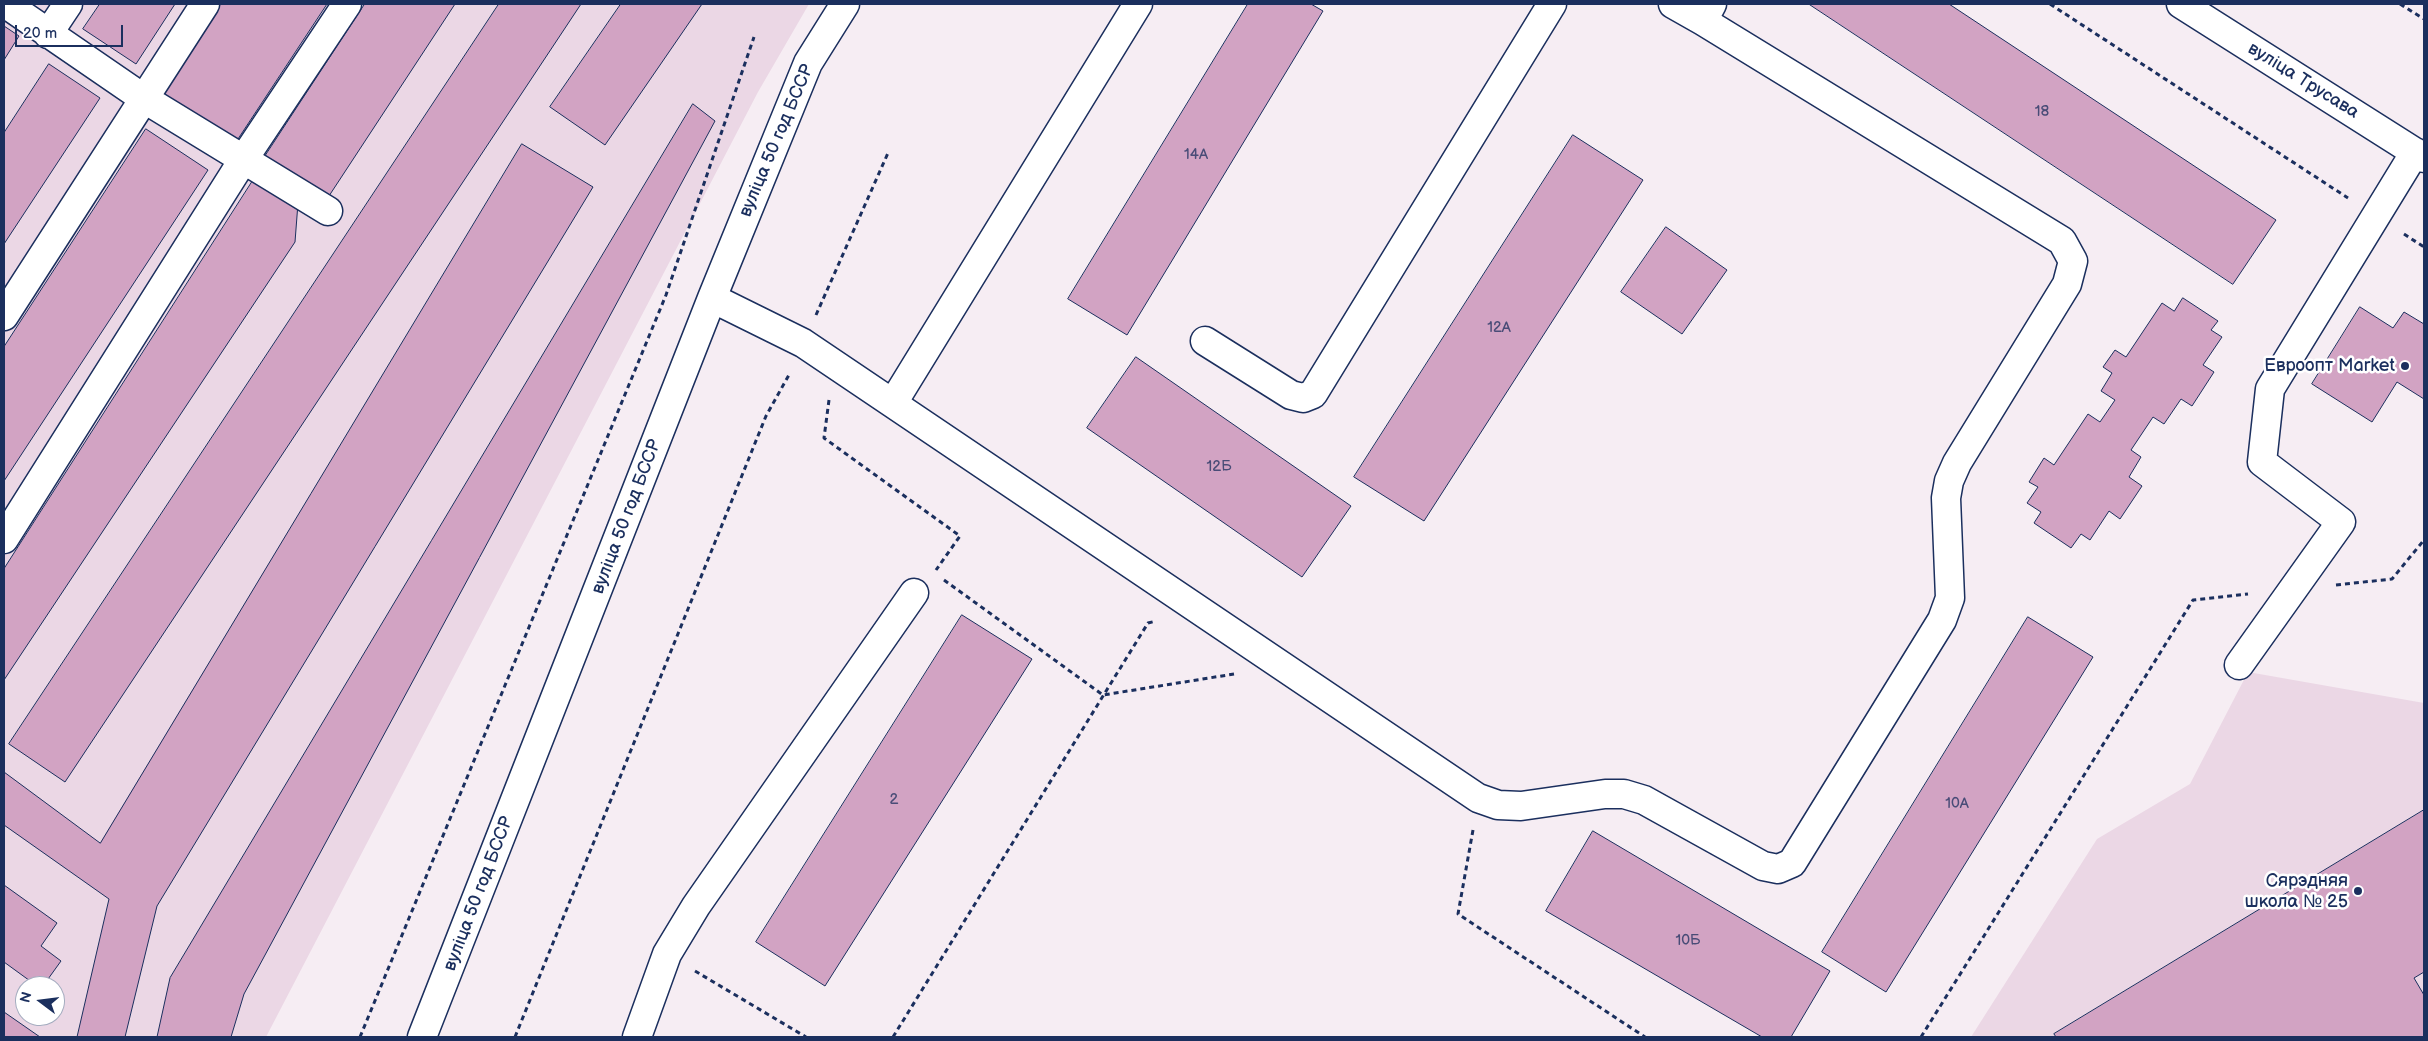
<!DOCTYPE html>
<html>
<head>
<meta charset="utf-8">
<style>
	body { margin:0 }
	#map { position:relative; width:2428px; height:1041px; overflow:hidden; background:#f6edf3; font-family:"Balsamiq Sans",sans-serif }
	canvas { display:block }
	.frame { position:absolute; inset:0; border:5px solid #1b2f5e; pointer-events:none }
	.north { position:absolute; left:15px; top:976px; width:50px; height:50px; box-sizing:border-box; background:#fff; border:1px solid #a4acbf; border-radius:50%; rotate:285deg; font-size:14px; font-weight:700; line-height:20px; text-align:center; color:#1b2f5e }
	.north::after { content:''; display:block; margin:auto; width:18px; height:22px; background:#1b2f5e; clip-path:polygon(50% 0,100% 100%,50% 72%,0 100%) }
	.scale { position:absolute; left:15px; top:25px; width:108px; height:22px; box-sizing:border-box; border:2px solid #1b2f5e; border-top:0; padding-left:6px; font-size:15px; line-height:18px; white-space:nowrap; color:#1b2f5e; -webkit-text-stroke:4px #fff; paint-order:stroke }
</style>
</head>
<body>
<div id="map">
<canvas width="2428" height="1041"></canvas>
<div class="frame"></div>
<div class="north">N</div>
<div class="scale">20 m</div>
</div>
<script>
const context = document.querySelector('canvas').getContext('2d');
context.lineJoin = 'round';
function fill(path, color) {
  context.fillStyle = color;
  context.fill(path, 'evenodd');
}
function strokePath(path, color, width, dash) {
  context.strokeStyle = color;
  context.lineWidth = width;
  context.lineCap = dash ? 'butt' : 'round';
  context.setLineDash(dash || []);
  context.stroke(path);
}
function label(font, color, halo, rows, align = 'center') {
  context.font = font + ' "Balsamiq Sans",sans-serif';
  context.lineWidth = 5;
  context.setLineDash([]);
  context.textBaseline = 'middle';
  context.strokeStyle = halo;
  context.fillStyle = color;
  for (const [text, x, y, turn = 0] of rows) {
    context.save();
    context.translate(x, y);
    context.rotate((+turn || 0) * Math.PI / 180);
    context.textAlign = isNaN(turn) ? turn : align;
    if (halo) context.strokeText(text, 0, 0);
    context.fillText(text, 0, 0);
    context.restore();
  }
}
const built = new Path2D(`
	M4 4H809L758 92 266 1037H4ZM25 986H55V1016H25Z
	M2248 672 2424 703V1037H1971L2097 839 2190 784Z`);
const building = new Path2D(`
	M100 4H175L136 64 83 29Z
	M221 4H327L236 142 162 93Z
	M365 4H455L327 199 264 158Z
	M499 4H581L65 782 9 744Z
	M621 4H702L605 145 550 107Z
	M1248 4H1311L1323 11 1127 335 1068 299Z
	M1809 4H1949L2276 220 2233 284Z
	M4 26 19 36 4 60Z
	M49 64 100 98 4 244V133Z
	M693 104 715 121 244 994 231 1037H157L170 978Z
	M146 129 208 170 4 481V347Z
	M1573 135 1643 180 1424 521 1354 477Z
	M522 144 593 187 157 906 125 1037H77L109 899 4 825V772L100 843Z
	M254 179 298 203 295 242 4 680V569Z
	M1666 227 1727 270 1682 334 1621 292Z
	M2183 298 2218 321 2211 330 2222 337 2203 365 2214 372 2192 406 2181 399 2164 424 2153 417 2131 450 2141 457 2129 477 2142 486 2120 519 2109 511 2090 540 2081 534 2071 548 2034 523 2041 512 2027 503 2038 487 2029 482 2044 458 2054 465 2088 414 2100 422 2115 400 2101 391 2112 373 2103 367 2115 350 2126 357 2162 303 2174 311Z
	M2360 307 2393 328 2404 312 2424 324V399L2397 382 2372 422 2312 384Z
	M1136 357 1351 506 1302 577 1087 428Z
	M962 615 1032 659 825 986 756 942Z
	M2028 617 2093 657 1886 992 1822 952Z
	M2424 810V972L2414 978 2424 995V1037H2056L2054 1034Z
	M1593 831 1830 971 1791 1037H1762L1546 911Z
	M4 885 57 923 41 946 61 961 43 986H37L4 962Z
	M4 1012 40 1037H4Z`);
const path = new Path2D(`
	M2050 4 2348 198
	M2400 4 2424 19
	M2404 234 2424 247
	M816 315 888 153
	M829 400 824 438 960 536 936 570
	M944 580 1103 695 1234 674
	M2336 585 2392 579 2424 540
	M1473 830 1458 914 1645 1037
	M695 971 806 1037
	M360 1037 666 295 754 37
	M515 1037 766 416 790 373
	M893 1037 1148 623 1156 621
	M1921 1037 2193 600 2248 594`);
const minor = new Path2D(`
	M6 4 143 98 328 211
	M1673 4 1703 21
	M2181 4 2424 158
	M48 34 68 4
	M712 298 803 343 1478 798 1498 805 1521 806 1605 794H1624L1644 800 1763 866 1778 869 1792 863 1942 620 1950 598 1946 498 1949 481 1957 463 2067 284 2073 261 2062 241 1703 21 1712 4
	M4 316 205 4
	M1205 341 1291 395 1303 398 1313 394 1552 4
	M893 403 1138 4
	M4 539 243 160 347 4
	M2239 665 2341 522 2262 462 2270 389 2415 152
	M422 1037 712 298 808 63 845 4
	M637 1037 667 954 696 906 914 593`);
const markers = [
	[2405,366,5,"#1b2f5e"],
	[2358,891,5,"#1b2f5e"]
];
const numberNames = [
	["18",2042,112],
	["14А",1196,155],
	["12А",1499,328],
	["12Б",1219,467],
	["2",894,800],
	["10А",1957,804],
	["10Б",1688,941]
];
const streetNames = [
	["вуліца Трусава",2303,81,32],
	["вуліца 50 год БССР",777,141,-67],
	["вуліца 50 год БССР",627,517,-69],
	["вуліца 50 год БССР",479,894,-69]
];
const poiNames = [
	["Евроопт Market",2395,366],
	["Сярэдняя",2348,881],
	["школа № 25",2348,902]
];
fill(built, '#ebd7e5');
fill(building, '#d2a3c3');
strokePath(building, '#1b2f5e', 1);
strokePath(minor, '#1b2f5e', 31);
strokePath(path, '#1b2f5e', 3, [5, 4]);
strokePath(minor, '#fff', 28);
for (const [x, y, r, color] of markers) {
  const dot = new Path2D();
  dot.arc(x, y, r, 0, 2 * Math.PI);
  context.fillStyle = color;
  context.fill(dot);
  strokePath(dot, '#fff', 2);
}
label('15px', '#494c77', null, numberNames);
label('18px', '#1b2f5e', '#fff', streetNames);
label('18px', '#1b2f5e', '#fff', poiNames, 'right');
</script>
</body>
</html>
